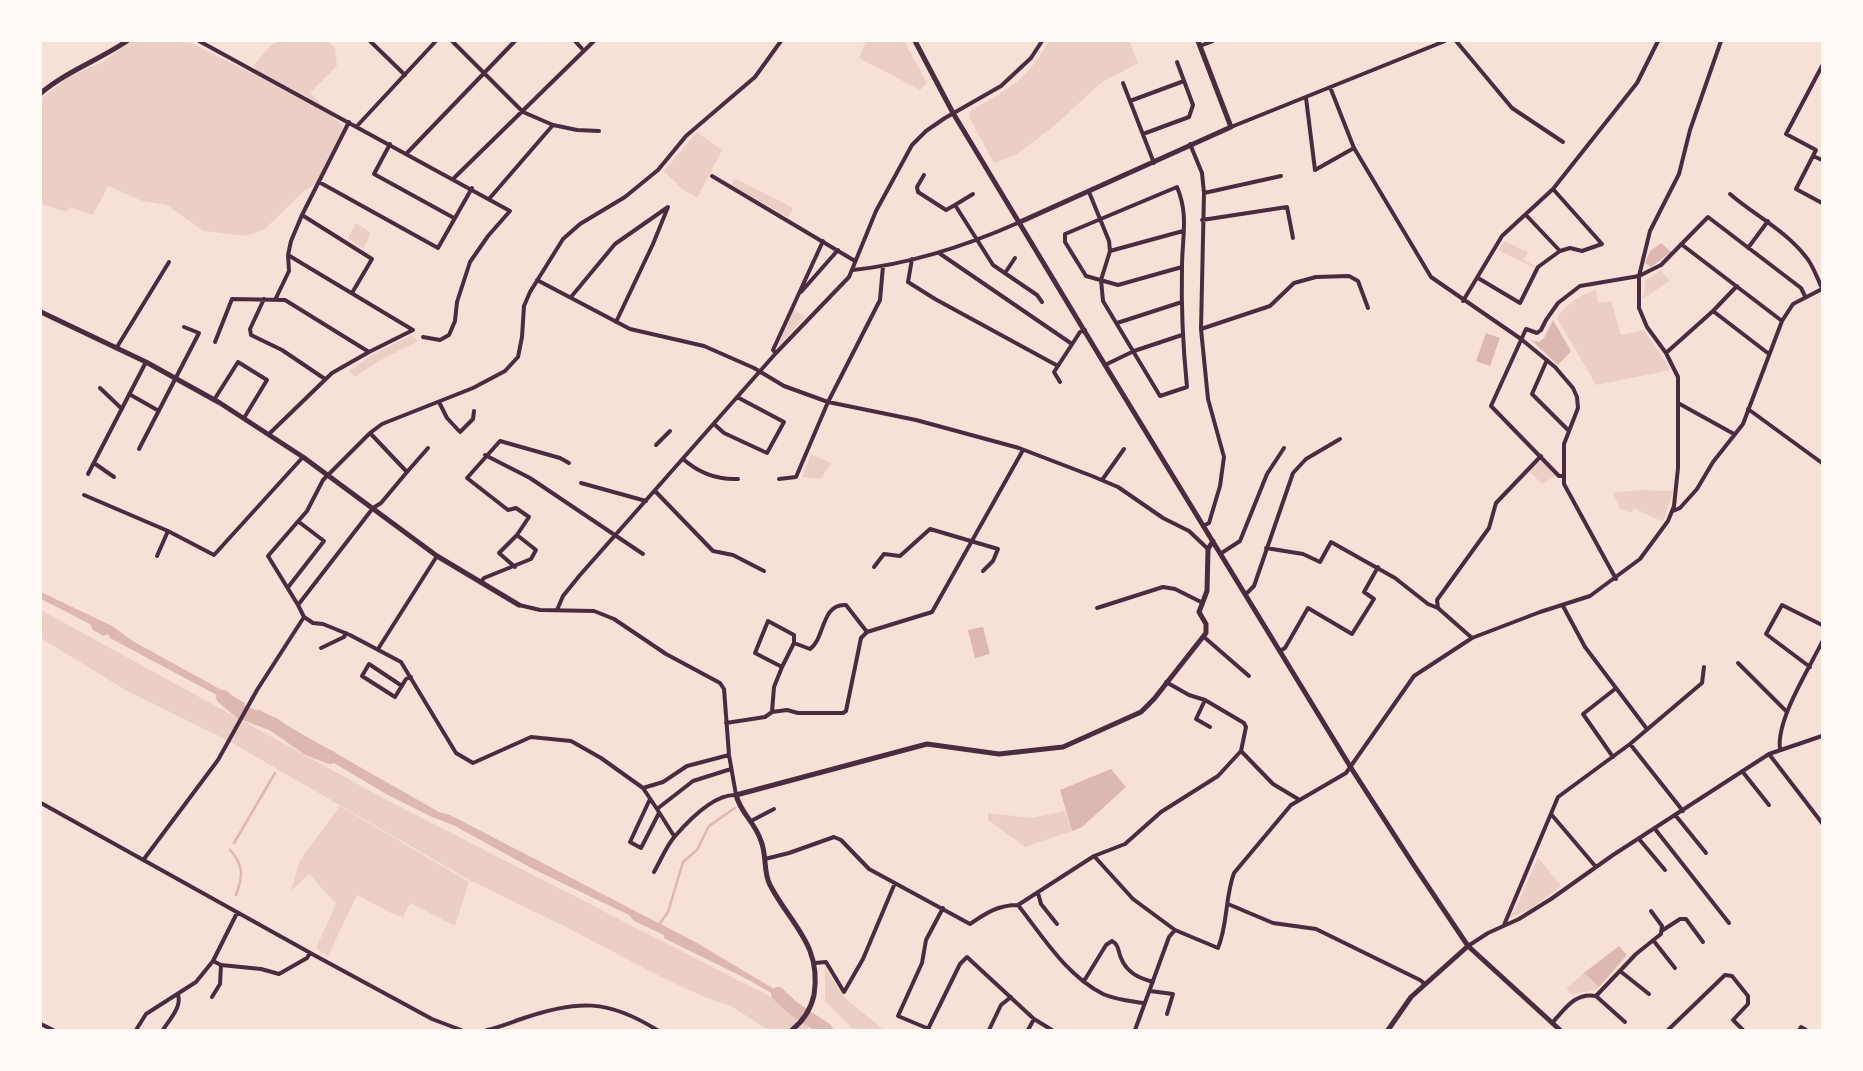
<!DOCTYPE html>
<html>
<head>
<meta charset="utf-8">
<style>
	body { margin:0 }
	#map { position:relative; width:1863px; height:1071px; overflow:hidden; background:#f7e1d7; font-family:"IBM Plex Sans",sans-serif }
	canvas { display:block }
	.frame { position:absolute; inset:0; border:42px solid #fffaf5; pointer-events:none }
</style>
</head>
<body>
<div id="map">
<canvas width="1863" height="1071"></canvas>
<div class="frame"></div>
</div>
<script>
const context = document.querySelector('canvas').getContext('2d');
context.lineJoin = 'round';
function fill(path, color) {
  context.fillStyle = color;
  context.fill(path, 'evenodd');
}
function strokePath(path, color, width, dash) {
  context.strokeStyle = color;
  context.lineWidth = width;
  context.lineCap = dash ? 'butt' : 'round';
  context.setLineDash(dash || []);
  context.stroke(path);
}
const green = new Path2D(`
	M131 41H187L251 73 256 68 253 66 271 45 278 41H327L335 48 337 66 310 93 343 127 316 184 304 191 265 229 246 236 204 231 167 205 142 201 108 186 93 215 70 207 67 212 41 204V99L68 77 103 62Z
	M866 41H904L927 83 920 90 859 58Z
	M1049 41H1129L1138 63 1101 83 1054 126 1016 155 994 163 969 117 970 111C1009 89 1026 81 1049 41Z
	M697 132 722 150 697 198 682 189 664 171Z
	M735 178 793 208 788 218 732 185Z
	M356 223 371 233 363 249 348 238Z
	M1504 241 1528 252 1524 260 1535 266 1534 268 1498 250Z
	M1661 270 1669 281 1643 299 1646 280Z
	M1596 289 1598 303 1611 301 1621 335 1644 330 1671 370 1596 385 1557 318C1567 303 1579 296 1596 289Z
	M792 308 805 317 779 345Z
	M411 335 418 341 379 361 355 377 349 371 372 355Z
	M811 454 831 463 821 479 802 477Z
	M1538 462H1544L1556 476 1542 484 1529 471Z
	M1640 490 1673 491 1663 522 1634 508 1631 513 1620 509 1613 493Z
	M41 610 383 798 771 997 798 1015 811 1030H768L731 1006 702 996 661 977 562 925 471 881 227 740 127 691 41 638Z
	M340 806 469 882 455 926 410 903 403 917 391 913 357 895 328 956 316 948 336 904 309 874 291 891 300 860Z
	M1065 811 1072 831 1025 847 988 820V813L1032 818Z
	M1538 857 1561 886 1531 909 1508 918 1515 910Z
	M825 968 846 999 884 1030H854L825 1001Z
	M1584 973 1599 987C1592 993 1581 991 1572 995L1566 989Z`);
const water = new Path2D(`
	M1661 243 1671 252 1651 267 1645 263 1650 251Z
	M1553 320 1571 351 1558 365 1531 340 1539 342 1544 338Z
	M1486 333 1500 338 1490 366 1476 361Z
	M41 592 114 627 131 640 245 703 242 712 228 701 110 638 108 634 103 636 93 630 90 624 41 599Z
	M983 627 990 654 975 658 968 630Z
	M258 709 439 812 450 815 697 943 801 1005 798 1011C757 980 710 962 664 938V935L634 921 629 915 535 870 453 825 432 817 388 795 253 715Z
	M1111 769 1126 787 1082 827 1072 831 1060 790Z
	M1619 946 1627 955 1599 987 1584 973Z`);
const stream = new Path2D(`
	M234 843 275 773
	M230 850C244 865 243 876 236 895
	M658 926 668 912 683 862 697 850 709 826 735 808`);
const river = new Path2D(`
	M223 697 241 712 273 724 309 749 330 757
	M778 994 793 1008 826 1030`);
const minor = new Path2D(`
	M199 41 510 211 488 236 470 262 457 302 455 321 449 335 440 340 423 337
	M370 41 405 75
	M452 41 523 112 553 125 577 130 599 131
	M575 41 584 51
	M1456 41 1512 108 1563 142
	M1200 46 1213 41
	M1822 66 1786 134 1816 150 1796 189 1822 203
	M1123 83 1154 163
	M1330 87 1354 148 1431 277 1521 339 1555 367 1573 388 1577 397 1578 408 1564 444V484L1616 579
	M1306 98 1315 170 1354 148
	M1130 101 1184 81
	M357 126 436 41
	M1231 127 1445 41
	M1143 134 1189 117 1193 105 1177 62
	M390 144 374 174 454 218
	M1190 144 1202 173 1204 193 1201 329 1208 399 1224 457 1220 486 1209 523 1203 526
	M407 153 515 41
	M1813 156 1822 160
	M924 175 917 187 918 192 946 210 955 205 993 265 1037 295 1042 302
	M712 176 855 261
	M454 178 594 41
	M319 182 438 248 472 188
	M1089 192 1109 241 1110 251 1101 280 1103 301 1160 396 1187 387C1183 347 1181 308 1182 267 1182 238 1189 215 1177 187L1065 234V242L1086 276 1118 285 1182 267
	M1204 193 1281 176
	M1730 194C1754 215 1785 230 1806 257 1813 265 1817 278 1822 288
	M489 199 553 125
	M955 205 973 194
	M302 215 372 259 352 293
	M1526 215 1560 251
	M1202 220 1287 207 1293 238
	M1681 244 1782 321
	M1748 248 1768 221
	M1110 251 1183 231
	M939 253 1072 344
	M912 259 908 282 935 299 1058 366
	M853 270C911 264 966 246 1020 222
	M1005 273 1015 258
	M1478 278 1520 303 1538 267 1560 251 1570 248 1582 251 1602 244 1553 189
	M537 280 630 329 704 346 754 368 784 386 828 402 916 420 1019 448 1092 476 1118 487 1163 518 1189 531 1208 549
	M1737 286 1713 311 1769 354
	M801 292 838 250
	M571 297 615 244 668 207 653 244 616 322
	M276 298 289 271 288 255
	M264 299 250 329 251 335 282 350 325 379
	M1463 301 1502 236 1553 189 1637 83 1658 41
	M1117 323 1182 302
	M1201 329 1270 306 1294 283 1316 277 1349 276 1358 281 1368 308
	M215 342 232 299 285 300 369 352 413 330 288 255 291 241 302 215 349 122
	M117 347 169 262
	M776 353 773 350 823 241
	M1666 353 1713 311
	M1547 360 1532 394 1569 431
	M1105 365 1134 351 1182 335
	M1060 382 1054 372 1080 332 1085 330
	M100 388 122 409
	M129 394 159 411
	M214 400 238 362 267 380 244 418
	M439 402 447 418 460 432 473 419 474 411
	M1678 403 1734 434
	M1748 409 1822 463
	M714 424 724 433 767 453 784 422 737 397
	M269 434 332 373 369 352
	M656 445 670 431
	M139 449 199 333 184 327
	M485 455 530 478 643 554
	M683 459C699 473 717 480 738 479
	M94 463 114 477
	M407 472 428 448
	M88 474 146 362
	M1563 476H1559L1491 406 1526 329 1537 333 1541 330 1546 320 1558 303 1580 286 1639 276 1661 265 1708 217 1801 288 1805 296
	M779 479 796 477 828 402 880 300 883 266
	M1102 480 1124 449
	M581 483 646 501
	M655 491 713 551 733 555 764 571
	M84 495 168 531 214 555 303 457
	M1673 511 1680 508 1697 489 1713 462 1743 424 1782 321 1793 304 1822 289
	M1266 548 1303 554 1320 562 1331 542 1395 578 1428 604 1438 608
	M1220 554 1240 541 1267 474 1284 448
	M157 556 168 531
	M515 567 499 553 517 535 529 517 516 508 508 510 467 478 500 441 560 458 569 463
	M874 567 884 554 900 556 930 529 998 549 993 561 983 571
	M481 582 484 578 531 559 536 550 517 535
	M289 586 324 541 299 522
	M1246 594 1254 586 1293 473 1306 459 1340 439
	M298 605 268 556 307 511 323 480 370 433 382 424 473 388 505 371 518 357 522 337 524 306 530 292 563 239 580 224 625 197 658 170 686 136 755 77 781 41
	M519 605 540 610 594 611 614 619 666 654 720 683 724 689 729 755 736 795C715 794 690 819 676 835 667 844 661 860 654 872
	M1563 606 1585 647 1647 729
	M1097 608 1163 587 1175 589 1203 603
	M557 610 563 596 580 575 776 353 849 277 876 211 912 145 926 131 945 118 1001 86 1031 58 1042 41
	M304 617 313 623 323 624 350 635 401 662 456 753 473 763 531 737 571 741 601 758 643 788
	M1204 637 1249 676
	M1472 638 1438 608 1437 600 1489 528 1496 503 1541 456
	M794 643 782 667 755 653 768 621 794 635V643L810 649C825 639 821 603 846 605L867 632
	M321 648 344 637 346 633
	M378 649 437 556
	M1280 651 1285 648 1308 608 1352 634 1374 599 1364 592 1378 567
	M1738 663 1787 712
	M1810 667 1766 634 1782 605 1822 625
	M1166 682 1189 695 1205 700 1244 723 1246 727 1241 751
	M402 686 369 664 362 676 395 697 406 679 411 677
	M1205 700 1196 719 1210 727
	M772 712 774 687 782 667
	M726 723 765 717 772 712 787 710 798 713H843L846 711 861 638 867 632 932 612 1023 450
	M1630 744 1683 811
	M1780 749C1776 720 1809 669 1822 642
	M1769 754 1822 823
	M1613 757 1583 714 1615 689
	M1742 771 1769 805
	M650 799 630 842 641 848 659 813
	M41 803 314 955 432 1019 461 1030
	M657 809 643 788 663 782 687 766 729 755
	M1551 814 1596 867
	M1676 816 1706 853
	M751 821 774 809
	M1655 829 1729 923
	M674 836 657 809 693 781 731 769
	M1639 839 1665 870
	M1094 856 1133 899 1175 930
	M144 859 218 760 257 690 304 617 298 605 373 508 381 503 407 472 370 433
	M765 859 789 853 834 837 841 840 869 869 970 924C986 913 998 905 1018 905L1094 856 1125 844 1161 812 1218 776 1241 751 1273 784 1298 799
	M1038 893 1041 904 1057 924
	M1228 904 1273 923 1316 929 1420 980 1425 984
	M1018 905C1043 937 1066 975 1103 994 1116 1000 1131 1001 1144 1003
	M1504 925 1558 797 1630 744 1702 683 1704 667
	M1663 930 1680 919H1686L1703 942
	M1653 940 1675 968
	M1468 946 1488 933 1519 919 1551 899 1613 855 1769 754 1822 736
	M815 963 826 962 844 992 863 959 895 883
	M221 965 261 969 279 974 307 958 310 953
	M1620 971 1649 994
	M1084 981 1106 945 1112 941C1119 945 1118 951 1121 958 1127 973 1139 978 1153 982
	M1150 991 1173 994 1167 1014
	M1596 996 1625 1022
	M212 997 220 984 221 965 213 961
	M1552 1023C1565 1009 1575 992 1596 996L1636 954 1661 934 1662 926 1651 911
	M41 1024 53 1030
	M928 1029 960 964 967 957 1034 1019 1052 1030
	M929 1029 898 1016 922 963 926 940 943 908
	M136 1030 146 1014 196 982 213 961 237 913
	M163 1030C169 1020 182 1007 178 995
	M487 1030C500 1027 512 1022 524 1018 577 1000 608 999 657 1030
	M989 1030 1001 1005 1011 997
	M1028 1030 1034 1019
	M1135 1030 1169 937 1175 930 1218 948C1228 924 1225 897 1234 873L1291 805 1346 773 1414 676 1472 638 1540 612 1590 596 1640 559 1668 521 1674 506 1678 468V377L1666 353 1647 327 1639 308V276L1650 231 1679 174 1690 130 1721 41
	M1668 1030 1725 975 1732 976 1748 996V1004L1733 1020 1743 1030
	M1799 1030 1801 1027 1806 1030`);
const tertiary = new Path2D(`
	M915 41 953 113 1105 365 1353 771 1415 867 1468 946 1560 1030
	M41 93C67 71 99 60 127 41
	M1020 222 1231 127 1198 41
	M41 312 146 362 220 403 303 457 437 556 519 605
	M792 1030C803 1021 811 1009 814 995 822 945 791 925 770 885 763 872 767 855 761 841 755 822 741 814 736 795L927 744 999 754 1063 747 1141 712 1154 699 1206 633V624L1199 612 1207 591 1208 549 1213 541
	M1388 1030 1411 997 1468 946`);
fill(green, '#ebcfc5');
fill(water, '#dcb8b0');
strokePath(stream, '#dcb8b0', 2.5);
strokePath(river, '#dcb8b0', 14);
strokePath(minor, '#4a2c40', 4);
strokePath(tertiary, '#4a2c40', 5);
</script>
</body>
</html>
